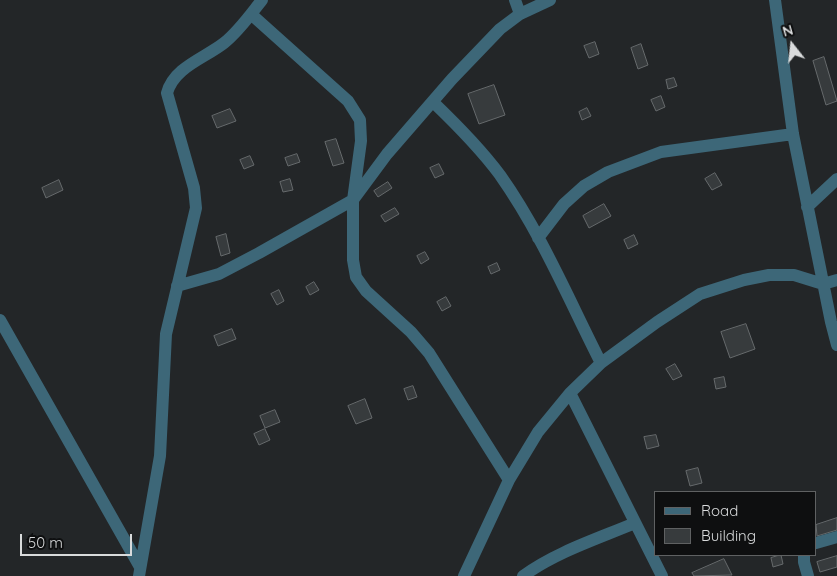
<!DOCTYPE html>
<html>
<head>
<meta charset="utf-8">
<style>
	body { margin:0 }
	#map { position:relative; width:837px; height:576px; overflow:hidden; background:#232628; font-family:Quicksand,sans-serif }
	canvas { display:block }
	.legend { position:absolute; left:654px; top:491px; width:162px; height:65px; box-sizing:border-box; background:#0e0f10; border:1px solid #5f6162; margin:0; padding:6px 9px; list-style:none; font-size:15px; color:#d9dbdc }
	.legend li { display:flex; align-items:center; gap:10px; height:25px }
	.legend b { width:25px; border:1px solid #5f6162 }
	.north { position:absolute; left:767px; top:20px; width:50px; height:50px; -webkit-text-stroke:4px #0e0f10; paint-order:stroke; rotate:344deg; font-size:14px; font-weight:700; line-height:20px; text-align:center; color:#d9dbdc }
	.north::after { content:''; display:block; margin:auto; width:18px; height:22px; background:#d9dbdc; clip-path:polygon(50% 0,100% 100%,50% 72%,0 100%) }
	.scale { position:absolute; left:20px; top:534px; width:112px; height:22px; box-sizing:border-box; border:2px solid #d9dbdc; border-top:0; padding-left:6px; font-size:15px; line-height:18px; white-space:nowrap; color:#d9dbdc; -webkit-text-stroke:4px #0e0f10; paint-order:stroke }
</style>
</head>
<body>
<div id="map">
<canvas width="837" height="576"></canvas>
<ul class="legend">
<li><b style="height:6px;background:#3d6778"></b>Road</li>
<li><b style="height:14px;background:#373b3d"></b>Building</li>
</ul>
<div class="north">N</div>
<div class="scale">50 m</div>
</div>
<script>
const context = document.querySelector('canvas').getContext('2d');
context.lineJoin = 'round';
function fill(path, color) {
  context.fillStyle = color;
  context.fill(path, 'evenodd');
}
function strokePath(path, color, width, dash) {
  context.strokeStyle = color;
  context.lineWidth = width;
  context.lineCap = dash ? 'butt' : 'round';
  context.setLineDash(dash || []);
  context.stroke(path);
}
const building = new Path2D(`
	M595 42 599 54 589 58 584 46Z
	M641 44 648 65 638 69 631 48Z
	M824 57 837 101 826 105 813 61Z
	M674 78 677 86 668 89 666 80Z
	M494 85 505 115 479 124 468 94Z
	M661 96 665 107 656 111 651 100Z
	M587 108 591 116 582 120 579 112Z
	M230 109 236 121 217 128 212 116Z
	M336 139 344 163 333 166 325 142Z
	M297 154 300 162 288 166 285 158Z
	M250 156 254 165 244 169 240 160Z
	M439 164 444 174 435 178 430 168Z
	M715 173 722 185 712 190 705 179Z
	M290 179 293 190 283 192 280 182Z
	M59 180 63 190 46 198 42 188Z
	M388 182 392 188 378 197 374 191Z
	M604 204 611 216 589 228 583 216Z
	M395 208 399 214 385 222 381 216Z
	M226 234 230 253 221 256 216 237Z
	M634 235 638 244 628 249 624 240Z
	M425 252 429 259 421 264 417 256Z
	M497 263 500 270 491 274 488 267Z
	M314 282 319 290 310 295 306 287Z
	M279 290 284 301 277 305 271 294Z
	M446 297 451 306 442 311 437 302Z
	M746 324 755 349 730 358 721 332Z
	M232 329 236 339 218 346 214 336Z
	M675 364 682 376 673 380 666 369Z
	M724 377 726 387 716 389 714 379Z
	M413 386 417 397 408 400 404 389Z
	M365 399 372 418 356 424 348 406Z
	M275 410 280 422 265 428 260 416Z
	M265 429 270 440 259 445 254 434Z
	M656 435 659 446 647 449 644 437Z
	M698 468 702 483 690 486 686 471Z
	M837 518V530L817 536 816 525Z
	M781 555 783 564 773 567 771 558Z
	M837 556V567L820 572 817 562Z
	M724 559 732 575 694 576 692 573Z`);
const street = new Path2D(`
	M515 0 520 14
	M775 0 793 134 831 322 837 345
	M252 15 348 101 360 120 361 141 353 200V260L356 277 366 291 411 332 429 353 509 480
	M433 102C457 125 480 148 500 175 541 233 569 300 601 363
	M807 207 837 179
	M538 238 564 204 584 186 608 172 661 152 793 134
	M177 286 219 274 259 253 353 200 387 154 452 79 500 29 520 14 550 0
	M0 320 140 567
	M570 393 662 576
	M816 543 837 537
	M804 555V562L808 576
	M139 576 160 456 166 334 196 208 194 188 167 93C174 67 205 58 224 43 239 31 250 15 262 0
	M464 576 509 480 538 432 570 393 601 363 657 322 700 294 744 280 769 275H794L823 284 837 280
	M523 576C556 552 597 539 635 523`);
fill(building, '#373b3d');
strokePath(building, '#666a6c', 1);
strokePath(street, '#3d6778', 12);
</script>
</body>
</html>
